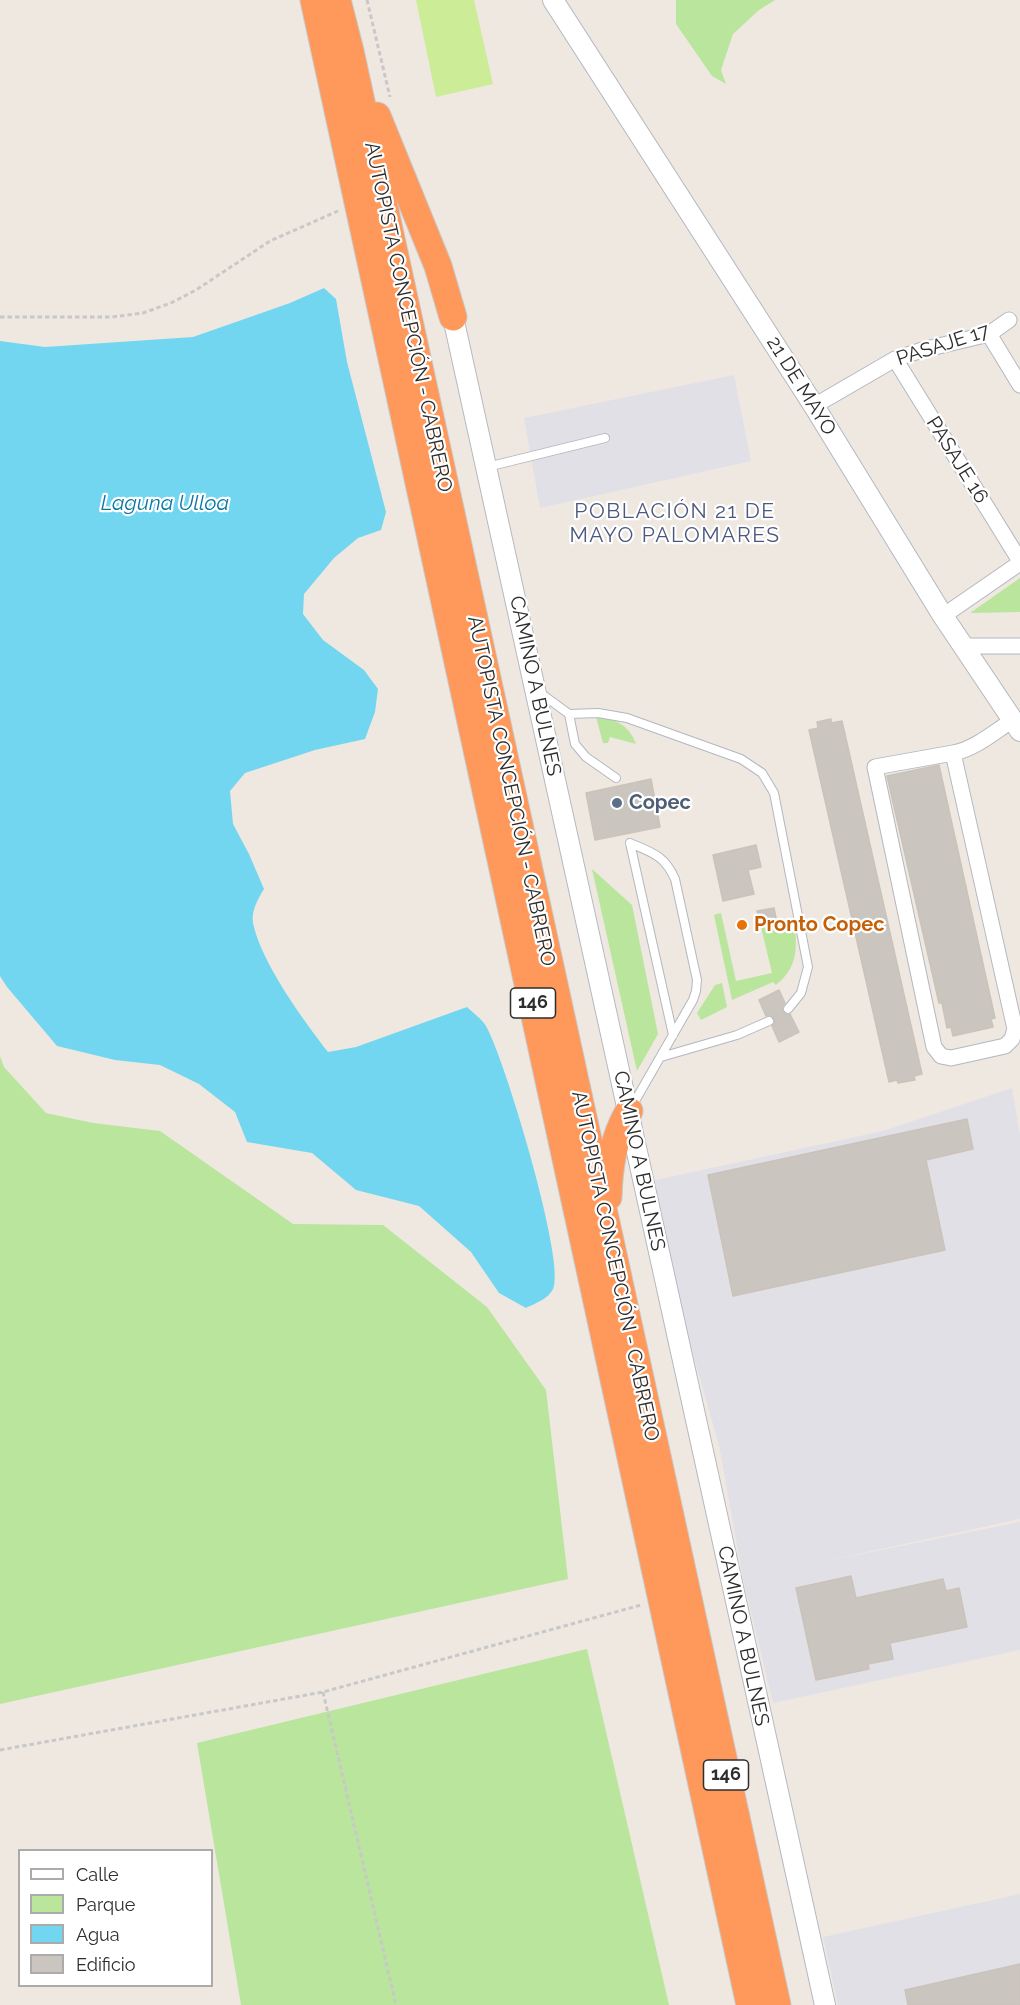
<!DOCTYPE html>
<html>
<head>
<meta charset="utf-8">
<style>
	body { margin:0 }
	#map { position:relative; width:1020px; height:2005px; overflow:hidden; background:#efe8e0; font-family:Raleway,sans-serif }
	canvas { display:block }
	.legend { position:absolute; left:18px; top:1849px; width:195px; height:138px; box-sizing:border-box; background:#fff; border:2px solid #ababab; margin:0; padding:8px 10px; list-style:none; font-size:18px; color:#2d2d2d }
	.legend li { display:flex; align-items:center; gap:12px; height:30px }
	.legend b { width:30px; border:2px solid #ababab }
</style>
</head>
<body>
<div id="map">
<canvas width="1020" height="2005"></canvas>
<ul class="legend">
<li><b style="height:8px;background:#fff"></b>Calle</li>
<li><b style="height:16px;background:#b9e59d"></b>Parque</li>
<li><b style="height:16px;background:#73d6f0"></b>Agua</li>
<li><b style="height:16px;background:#cac5bf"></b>Edificio</li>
</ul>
</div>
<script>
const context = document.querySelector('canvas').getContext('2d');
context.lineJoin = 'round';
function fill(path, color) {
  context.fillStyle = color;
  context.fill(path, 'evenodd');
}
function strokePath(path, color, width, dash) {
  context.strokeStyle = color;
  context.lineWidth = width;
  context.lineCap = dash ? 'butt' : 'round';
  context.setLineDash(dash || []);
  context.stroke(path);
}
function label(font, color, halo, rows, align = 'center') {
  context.font = font + ' Raleway,sans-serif';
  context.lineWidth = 4.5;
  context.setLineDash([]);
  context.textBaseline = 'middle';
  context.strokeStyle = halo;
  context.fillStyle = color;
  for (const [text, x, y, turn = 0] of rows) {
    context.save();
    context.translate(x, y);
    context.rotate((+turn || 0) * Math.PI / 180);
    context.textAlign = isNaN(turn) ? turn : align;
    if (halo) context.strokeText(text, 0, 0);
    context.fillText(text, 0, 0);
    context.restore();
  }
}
const industrial = new Path2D(`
	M734 375 751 461 540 508 524 418Z
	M1012 1088 1020 1135V1519L821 1562 1020 1522V1650L773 1703 743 1579 719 1445 682 1316 651 1181 883 1131Z
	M1020 1894V2005H838L823 1937Z`);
const green = new Path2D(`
	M676 0H775L759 10 733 34 721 70 726 84 712 76 676 24Z
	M1020 578V612L970 613Z
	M596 717C615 718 630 726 636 744L610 737 608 743H603Z
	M592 869 632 905 658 1034 637 1071Z
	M721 913 736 981 772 973 761 927 793 918C798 944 799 967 776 985L773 982 732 1000 714 915Z
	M722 983 727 1007 701 1020 697 1013 715 985Z
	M0 1056 4 1067 46 1113 93 1123 160 1131 293 1224 383 1225 487 1307 546 1390 568 1579 0 1704Z
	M587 1649 669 2005H241L197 1743Z`);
const pitch = new Path2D(`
	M416 0H474L493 84 436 97Z`);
const water = new Path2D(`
	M324 288 336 299 347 362 386 512 381 530 358 538 334 558 304 594 303 614 323 640 364 670 378 689 375 712 365 739 315 750 245 773 230 791 233 824 249 854 264 889C258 899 251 911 253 923 261 962 303 1020 328 1052L356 1047 467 1007C473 1013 482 1019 486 1026 505 1060 563 1253 554 1286 551 1298 536 1303 526 1308L499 1293 471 1252 419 1206 356 1190 312 1153 247 1142 235 1112 199 1084 160 1065 115 1060 57 1046 7 987 0 976V341L45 347 193 337 290 303Z`);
const building = new Path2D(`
	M831 719V723L842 721 922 1074 914 1076 915 1080 898 1083 897 1080 889 1082 809 730 818 728 817 722Z
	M939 765 995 1018 991 1019 993 1027 953 1036 951 1027 947 1028 942 1003H939L887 776Z
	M651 779 660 827 595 840 586 793Z
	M756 845 761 867 748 870 754 894 723 901 713 855Z
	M774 908 777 923 761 927 757 911Z
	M779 990 785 1003 782 1007 783 1012 786 1015 790 1014 799 1032 779 1042 772 1026 775 1022 774 1018 770 1015 766 1016 759 1000Z
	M967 1119 973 1149 926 1160 945 1250 733 1296 708 1175Z
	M851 1576 856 1598 943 1579 946 1591 959 1588 967 1627 890 1643 893 1659 868 1664 869 1669 816 1680 796 1588Z
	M1020 1964V2005H908L905 1990Z`);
const path = new Path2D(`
	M367 0 390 97
	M0 317H112L143 313 171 303 196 290 270 241 338 211
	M323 1692 396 2005
	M0 1750 323 1692 641 1605`);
const service = new Path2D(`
	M487 467 605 438
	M539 692 569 714 598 713 627 718 741 759 762 773 774 793 808 967 801 993 788 1009
	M569 714 575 744 586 757 616 778
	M630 843C653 853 664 855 675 879L697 980 696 991 693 1000 631 1108
	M630 843 673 1035
	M661 1057 737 1035 769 1021`);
const minor = new Path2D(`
	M989 334 1020 385
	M895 359 1020 561
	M814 406 895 359 922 350 989 334 1009 320
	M943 616 1020 563
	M964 646H1020
	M953 753 1015 1029 1012 1039 1005 1046 951 1058 941 1056 934 1047 875 767 953 753C975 749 994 732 1013 720`);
const tertiary = new Path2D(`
	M553 0 814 406 943 616 1020 731
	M453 317 825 2005`);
const motorway = new Path2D(`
	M314 0 750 2005
	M337 0 350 51 777 2005
	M377 116 438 266 453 317
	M608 1197C609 1166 613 1139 629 1111`);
const markers = [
	[617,803,6,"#5c6f8a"],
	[742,925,6,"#e8710a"]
];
const shields = [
	[533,1003,45],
	[726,1775,45]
];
const shieldNames = [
	["146",533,1003],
	["146",726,1775]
];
const streetNames = [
	["AUTOPISTA CONCEPCIÓN - CABRERO",408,317,78],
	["PASAJE 17",943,345,-18],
	["21 DE MAYO",801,386,58],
	["PASAJE 16",957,460,58],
	["CAMINO A BULNES",535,686,78],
	["AUTOPISTA CONCEPCIÓN - CABRERO",511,791,78],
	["CAMINO A BULNES",639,1161,78],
	["AUTOPISTA CONCEPCIÓN - CABRERO",615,1266,78],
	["CAMINO A BULNES",743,1636,78]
];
const serviceNames = [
	["Copec",629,803]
];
const foodNames = [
	["Pronto Copec",754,925]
];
const waterNames = [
	["Laguna Ulloa",165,504]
];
const neighbourhoodNames = [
	["POBLACIÓN 21 DE",675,512],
	["MAYO PALOMARES",675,536]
];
fill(industrial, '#e2e0e7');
fill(green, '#b9e59d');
fill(pitch, '#cdec98');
fill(water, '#73d6f0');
fill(building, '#cac5bf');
strokePath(building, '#cac3b9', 1.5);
strokePath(service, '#b3b7c1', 10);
strokePath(minor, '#b3b7c1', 17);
strokePath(tertiary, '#b3b7c1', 22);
strokePath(motorway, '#c8c8c8', 29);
strokePath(path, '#c8c8c8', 3, [4.5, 3]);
strokePath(service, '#fff', 8);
strokePath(minor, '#fff', 15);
strokePath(tertiary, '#fff', 20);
strokePath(motorway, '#ff995b', 27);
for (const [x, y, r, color] of markers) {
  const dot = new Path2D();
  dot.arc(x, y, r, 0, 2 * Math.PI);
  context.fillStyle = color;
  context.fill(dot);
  strokePath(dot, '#fff', 2);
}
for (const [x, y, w] of shields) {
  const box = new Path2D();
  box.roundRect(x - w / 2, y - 15, w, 30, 4.5);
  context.fillStyle = '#fff';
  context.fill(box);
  strokePath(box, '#2d2d2d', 1.5);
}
label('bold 18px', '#2d2d2d', null, shieldNames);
label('20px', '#2d2d2d', '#fff', streetNames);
label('bold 20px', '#4e5e75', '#fff', serviceNames, 'left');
label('bold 20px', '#c56008', '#fff', foodNames, 'left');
label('italic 21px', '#0c77a2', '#fff', waterNames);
context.letterSpacing = '1.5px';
label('21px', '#4c587f', '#fff', neighbourhoodNames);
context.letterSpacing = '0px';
</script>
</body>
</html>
